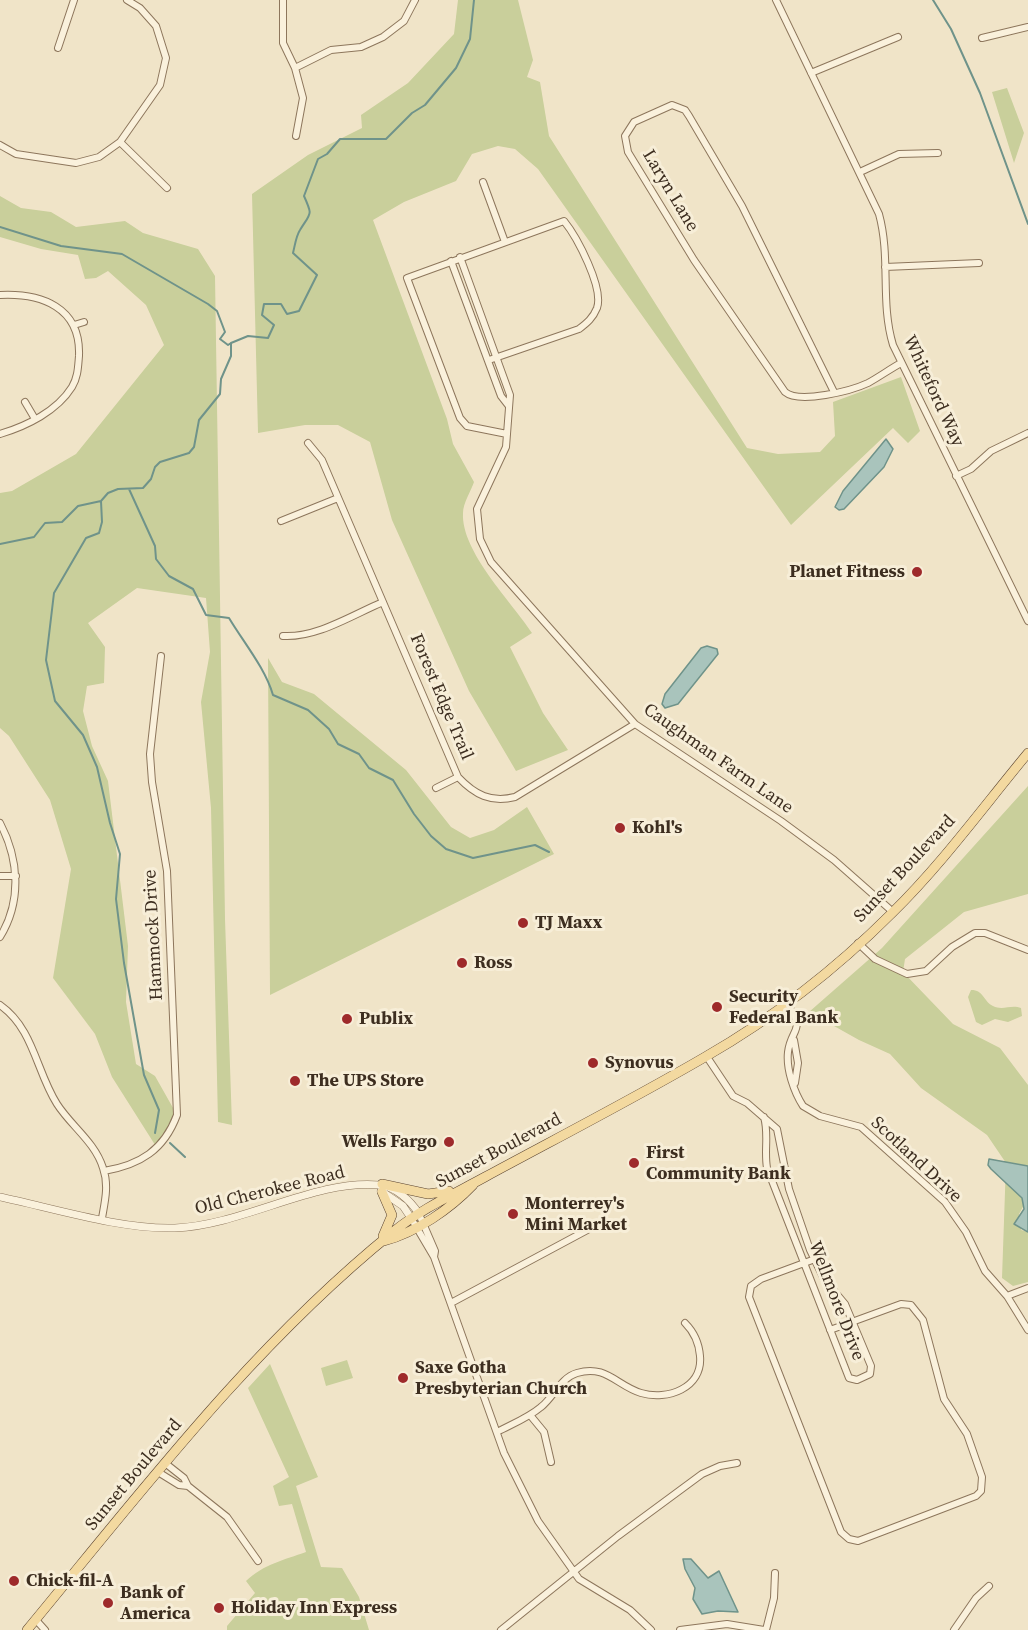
<!DOCTYPE html>
<html>
<head>
<meta charset="utf-8">
<style>
	body { margin:0 }
	canvas { display:block; background:#f0e4c8 }
</style>
</head>
<body>
<canvas width="1028" height="1630"></canvas>
<script>
const context = document.querySelector('canvas').getContext('2d');
context.lineJoin = 'round';
function fill(path, color) {
  context.fillStyle = color;
  context.fill(path, 'evenodd');
}
function strokePath(path, color, width, dash) {
  context.strokeStyle = color;
  context.lineWidth = width;
  context.lineCap = dash ? 'butt' : 'round';
  context.setLineDash(dash || []);
  context.stroke(path);
}
function label(font, color, halo, rows, align = 'center') {
  context.font = font + ' "Source Serif 4",serif';
  context.lineWidth = 6;
  context.setLineDash([]);
  context.textBaseline = 'middle';
  context.strokeStyle = halo;
  context.fillStyle = color;
  for (const [text, x, y, turn = 0] of rows) {
    context.save();
    context.translate(x, y);
    context.rotate((+turn || 0) * Math.PI / 180);
    context.textAlign = isNaN(turn) ? turn : align;
    if (halo) context.strokeText(text, 0, 0);
    context.fillText(text, 0, 0);
    context.restore();
  }
}
const green = new Path2D(`
	M458 0H518L533 60 527 77 540 82 549 136 747 448 778 454 820 452 835 436 833 402 901 377 920 431 908 443 893 428 791 525 538 169 515 149 498 146 472 154 456 181 404 202 373 220 447 419 453 444 474 482C471 491 463 503 463 513 461 552 512 602 532 633L510 647 543 713 568 750 516 771 469 691 392 520 370 442 338 425H305L258 433 252 194 308 155 362 128 361 115 408 83 454 34Z
	M1007 88 1024 133 1014 163 992 92Z
	M0 196 21 208 51 212 76 227 125 221 143 233 198 249 215 276 225 919 232 1125 218 1122 211 808 201 702 210 652 206 598 137 588 88 623 105 647 104 683 87 686 83 711 92 746 108 781 128 946 126 1002 136 1064 155 1076 177 1115 157 1148 112 1077 95 1034 53 978 71 869 50 800 9 736 0 728V493L12 491 76 454 164 345 146 305 108 271 96 278 85 279 78 255 41 249 0 237Z
	M268 658 282 682 314 694 406 770 451 827 470 838 494 830 527 807 554 854 270 995Z
	M1028 786V894L964 912 905 959 903 972 953 1024 1000 1048 1028 1085V1166H1023L1025 1203 1019 1214 1021 1230 1028 1232V1282L1013 1286 1002 1278 1006 1163 987 1135 921 1088 890 1054 859 1040 809 1012 882 948Z
	M971 990C984 990 983 1001 993 1006 1003 1011 1011 1004 1021 1008L1022 1016 1008 1022 995 1019 982 1025 976 1022 968 997Z
	M347 1360 353 1378 326 1386 321 1368Z
	M270 1364 318 1477 296 1486 321 1567 342 1568 359 1597 369 1630H227V1626L255 1593 246 1581C264 1564 284 1560 306 1552L292 1504 279 1506 273 1486 289 1477 248 1388Z`);
const water = new Path2D(`
	M886 439 893 449 884 467 844 509 839 510 835 507 843 491Z
	M707 646 717 649 718 654 678 704 665 708 662 704 665 694 701 648Z
	M989 1159 1028 1166V1232L1014 1224 1024 1209 1022 1198 991 1169 988 1165Z
	M683 1559H691L708 1578 719 1571 738 1612 718 1611 702 1614 693 1599 695 1588 685 1569Z`);
const stream = new Path2D(`
	M933 0 951 29 980 93 1028 224
	M0 227 61 246 122 254 208 304 217 311 225 332 220 339 228 345 231 343
	M231 343 248 336 268 338 274 325 262 315 264 304H281L287 314 299 311 317 275 293 253C295 245 296 236 300 230 311 212 313 216 304 196L318 159 327 154 340 139H386L412 113 425 105 456 68 470 39 474 0
	M129 489 155 546 156 559 169 576 193 589 206 615 229 618C244 643 265 668 273 695L308 710 329 729 338 744 359 754 369 768 393 780 414 814 431 836 446 849 473 858 535 845 549 852
	M101 501 102 522 99 533 86 538 54 593 46 660 55 701 83 735 97 767 110 823 120 854 116 899 124 963 144 1075 159 1110 155 1133
	M0 544 34 537 45 523 62 522 78 506 101 501 108 493 118 489 143 488 151 479 155 467 160 462 189 453 194 447 199 420 220 394 221 379 231 356V343
	M170 1143 185 1157`);
const minor = new Path2D(`
	M283 0V43L295 68 303 98 296 136
	M776 0 879 214C891 258 880 302 893 345L1028 621
	M982 38 1028 27
	M58 48 74 0
	M295 68 331 50 361 47 383 37 404 21 415 0
	M811 73 898 37
	M120 142 167 188
	M0 145 16 154 76 163 99 157 120 142 160 85 166 58 156 26 140 8 127 0
	M860 172 899 154 938 153
	M483 182 505 242
	M460 257 510 395 506 447 477 509 480 539 491 562 635 724 781 821 834 860 893 912
	M451 261 501 396 508 405
	M885 267 979 263
	M0 295C41 293 81 307 79 356 78 367 78 377 72 387 57 411 27 426 0 434
	M74 325 84 322
	M489 360 579 329C587 323 593 318 597 308 604 288 577 237 564 221L407 278 460 418 467 426 507 434
	M834 392 742 206 689 116 685 110 672 105 634 122 625 136 628 152 694 260 785 392C799 404 851 391 868 383 879 377 890 369 901 363
	M25 402 35 419
	M308 443 322 460 458 777C475 795 491 803 515 797L635 724
	M956 476 971 469 991 451 1028 433
	M281 521 338 498
	M283 636C317 638 352 615 383 602
	M436 788 458 777
	M0 823C19 859 22 901 0 937
	M0 876H16
	M858 943 875 959 907 974 926 971 952 947 975 933H985L1028 950
	M787 1004C807 1030 791 1028 788 1052 786 1069 794 1092 803 1106L820 1116 861 1127 945 1202 966 1232 985 1271 1007 1296 1028 1330
	M0 1005C34 1029 36 1071 57 1104 71 1126 95 1142 103 1168 109 1185 105 1201 102 1218
	M794 1040 798 1063 795 1083
	M707 1057 733 1096 747 1103 777 1129 789 1189 810 1250 824 1279 845 1304 871 1366 870 1374 857 1380 849 1378 767 1168C764 1150 769 1134 764 1117
	M104 1171C140 1165 164 1150 177 1115L167 871 152 782 150 754 161 656
	M419 1214 435 1251 434 1257 504 1453 538 1521 579 1579 630 1610 651 1630
	M411 1218 434 1257
	M815 1259 761 1279 751 1286 749 1297 841 1532 849 1539 858 1541 976 1496 981 1491 982 1477 967 1434 944 1399 923 1320 911 1305 901 1304 830 1330
	M1007 1296 1028 1288
	M451 1303 604 1221
	M530 1415 544 1432 551 1462
	M497 1432C512 1424 528 1418 541 1407 554 1397 560 1378 577 1373 606 1364 617 1386 641 1393 667 1401 703 1388 700 1356 699 1343 694 1332 685 1323
	M165 1463 184 1478 188 1486 227 1517 258 1561
	M158 1472 179 1485 188 1486
	M36 1620 45 1630
	M501 1630 618 1536 702 1474 720 1466 737 1463
	M680 1630 727 1624 764 1630
	M766 1630 774 1598 775 1573
	M954 1630 976 1598 989 1586`);
const tertiary = new Path2D(`
	M381 1191 403 1206 411 1218
	M0 1197C52 1208 123 1230 175 1228 244 1225 315 1179 379 1185 395 1186 411 1201 419 1214`);
const primary = new Path2D(`
	M382 1184 428 1194 449 1191
	M382 1192 392 1215 383 1236
	M384 1241C417 1232 450 1209 473 1185
	M27 1630C142 1491 252 1346 393 1232 421 1209 454 1194 485 1177 559 1137 633 1099 705 1057 773 1018 837 968 892 913 942 864 984 806 1028 753`);
const markers = [
	[917,572,6,"#9e2a2b"],
	[620,828,6,"#9e2a2b"],
	[523,923,6,"#9e2a2b"],
	[462,963,6,"#9e2a2b"],
	[717,1007,6,"#9e2a2b"],
	[347,1019,6,"#9e2a2b"],
	[593,1063,6,"#9e2a2b"],
	[295,1081,6,"#9e2a2b"],
	[449,1142,6,"#9e2a2b"],
	[634,1163,6,"#9e2a2b"],
	[513,1214,6,"#9e2a2b"],
	[403,1378,6,"#9e2a2b"],
	[14,1581,6,"#9e2a2b"],
	[108,1603,6,"#9e2a2b"],
	[219,1608,6,"#9e2a2b"]
];
const streetNames = [
	["Laryn Lane",670,191,59],
	["Whiteford Way",933,391,65],
	["Forest Edge Trail",441,697,67],
	["Caughman Farm Lane",718,759,35],
	["Sunset Boulevard",905,869,-47],
	["Hammock Drive",154,935,-93],
	["Sunset Boulevard",499,1151,-28],
	["Scotland Drive",916,1160,43],
	["Old Cherokee Road",270,1191,-14],
	["Wellmore Drive",836,1301,69],
	["Sunset Boulevard",134,1475,-50]
];
const poiNames = [
	["Planet Fitness",905,572,"right"],
	["Kohl's",632,828],
	["TJ Maxx",535,923],
	["Ross",474,963],
	["Security",729,997],
	["Federal Bank",729,1018],
	["Publix",359,1019],
	["Synovus",605,1063],
	["The UPS Store",307,1081],
	["Wells Fargo",437,1142,"right"],
	["First",646,1153],
	["Community Bank",646,1174],
	["Monterrey's",525,1204],
	["Mini Market",525,1225],
	["Saxe Gotha",415,1368],
	["Presbyterian Church",415,1389],
	["Chick-fil-A",26,1581],
	["Bank of",120,1593],
	["America",120,1614],
	["Holiday Inn Express",231,1608]
];
fill(green, '#c9cf9b');
fill(water, '#a9c4bc');
strokePath(water, '#6f938a', 1.5);
strokePath(stream, '#6f938a', 2);
strokePath(minor, '#8d765c', 8);
strokePath(tertiary, '#8d765c', 8);
strokePath(primary, '#5b4430', 10);
strokePath(minor, '#faf1dc', 6);
strokePath(tertiary, '#faf1dc', 7);
strokePath(primary, '#f3d9a0', 9);
for (const [x, y, r, color] of markers) {
  const dot = new Path2D();
  dot.arc(x, y, r, 0, 2 * Math.PI);
  context.fillStyle = color;
  context.fill(dot);
  strokePath(dot, '#f7eed8', 2);
}
label('18px', '#3d2e20', '#f7eed8', streetNames);
label('bold 18px', '#3d2e20', '#f7eed8', poiNames, 'left');
</script>
</body>
</html>
